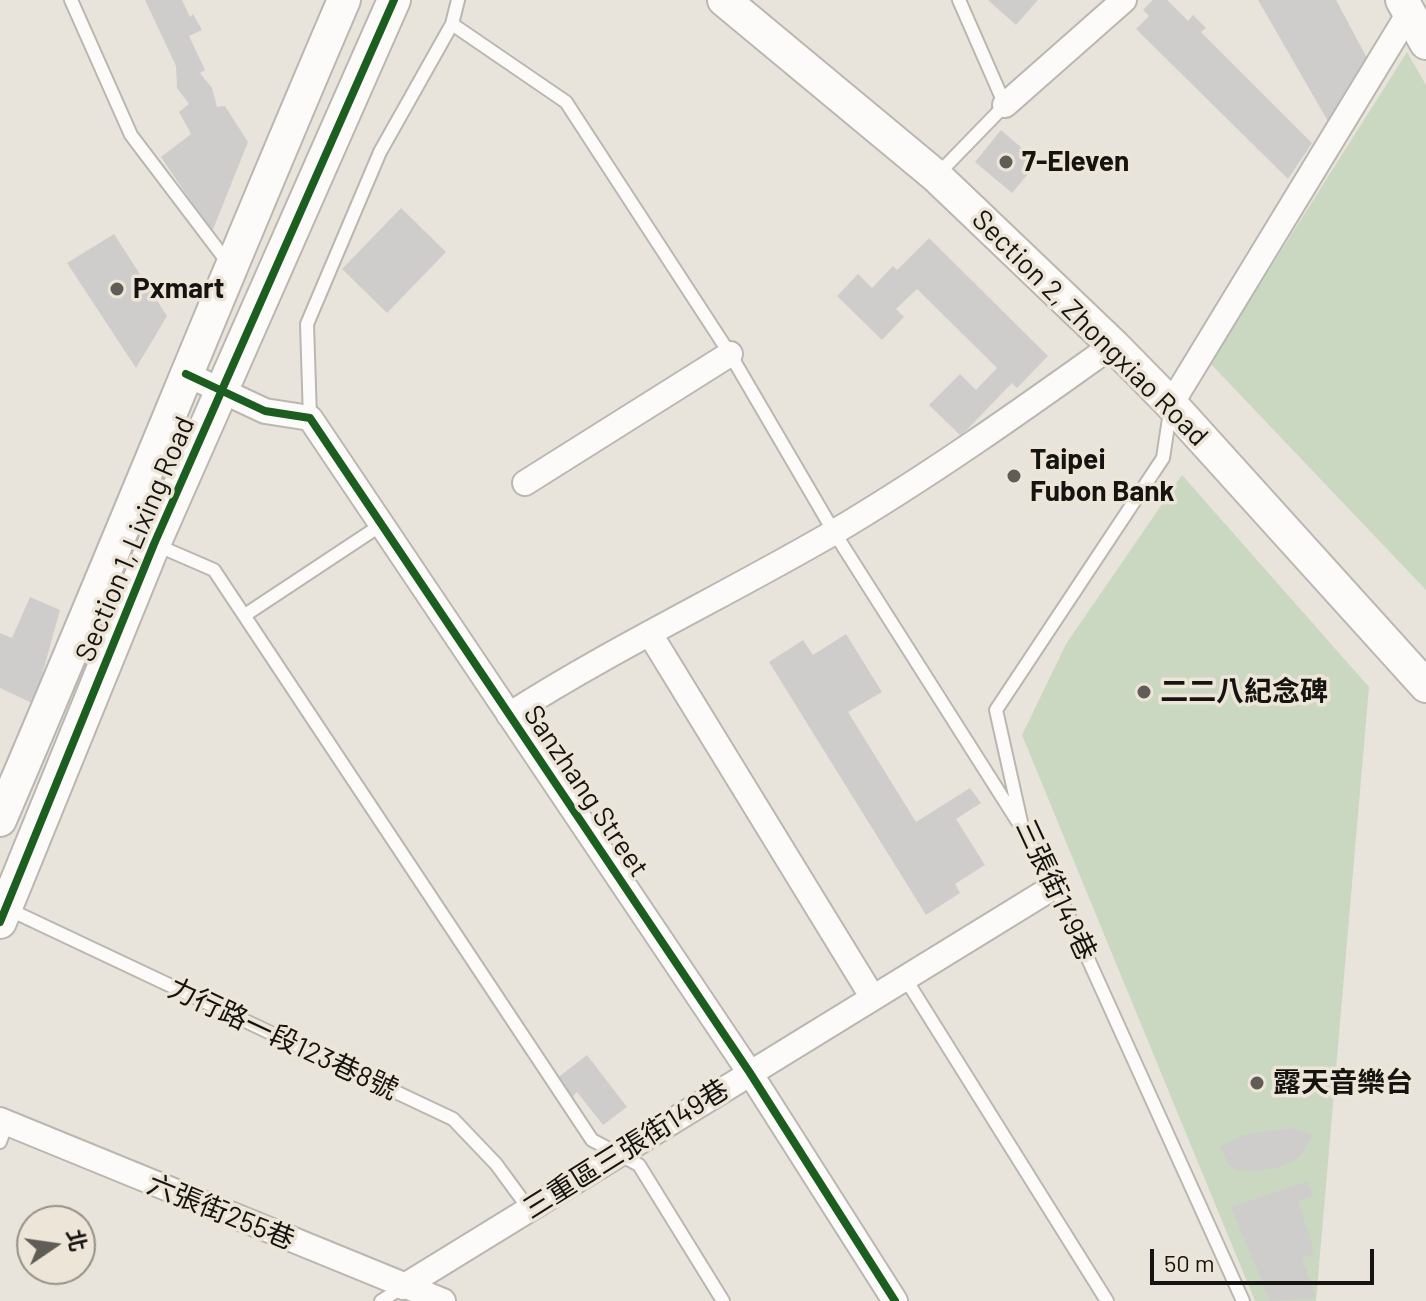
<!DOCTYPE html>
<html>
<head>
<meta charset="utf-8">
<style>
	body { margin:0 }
	#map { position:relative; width:1426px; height:1301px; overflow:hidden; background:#e8e4dc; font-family:Barlow,"Noto Sans TC",sans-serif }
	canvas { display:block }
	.north { position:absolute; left:16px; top:1205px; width:80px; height:80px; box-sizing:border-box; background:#ece5d8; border:2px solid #969188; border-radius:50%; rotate:77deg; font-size:22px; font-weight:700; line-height:32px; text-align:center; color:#161410 }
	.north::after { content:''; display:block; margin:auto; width:28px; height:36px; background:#605d57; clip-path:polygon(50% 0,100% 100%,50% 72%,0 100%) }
	.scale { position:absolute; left:1150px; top:1249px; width:224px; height:36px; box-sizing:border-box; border:4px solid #161410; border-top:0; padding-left:10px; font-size:24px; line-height:28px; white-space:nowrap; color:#161410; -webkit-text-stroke:6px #ece5d8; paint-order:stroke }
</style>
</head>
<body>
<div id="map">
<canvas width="1426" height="1301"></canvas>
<div class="north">北</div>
<div class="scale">50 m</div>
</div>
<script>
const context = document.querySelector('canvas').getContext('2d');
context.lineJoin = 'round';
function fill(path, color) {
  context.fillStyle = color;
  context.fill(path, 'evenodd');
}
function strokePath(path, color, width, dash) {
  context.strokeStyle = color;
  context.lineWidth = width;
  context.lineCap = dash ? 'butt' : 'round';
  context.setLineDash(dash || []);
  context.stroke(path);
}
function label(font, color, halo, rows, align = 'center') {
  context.font = font + ' Barlow,"Noto Sans TC",sans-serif';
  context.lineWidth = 7;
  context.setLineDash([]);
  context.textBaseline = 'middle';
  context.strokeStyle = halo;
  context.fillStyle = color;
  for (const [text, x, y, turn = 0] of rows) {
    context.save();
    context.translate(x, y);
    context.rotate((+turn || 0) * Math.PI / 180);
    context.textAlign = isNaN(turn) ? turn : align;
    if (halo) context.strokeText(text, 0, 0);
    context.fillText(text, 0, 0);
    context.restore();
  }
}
const green = new Path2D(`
	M1407 52 1426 85V590L1210 363Z
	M1182 475 1369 687 1316 1301H1255L1022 735 1066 644Z`);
const building = new Path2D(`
	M145 0H182L190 17 193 14 202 30 189 36 205 70 200 73 212 88 217 107 225 106 248 142 212 232 161 157 191 134 179 112 189 104 177 88 176 66Z
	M988 0H1038L1016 25Z
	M1153 0H1167L1188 21 1193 15 1206 28 1201 32 1312 143 1288 179 1136 29 1149 16 1143 10Z
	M1258 0H1336L1367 58 1329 123Z
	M1001 130 1038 162 1012 193 975 162Z
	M401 208 446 252 387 313 342 269Z
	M114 234 167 316 136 368 67 263Z
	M929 238 1048 356 1017 388 1012 383 961 436 929 405 960 374 976 390 997 368 917 289 896 309 904 317 882 340 837 296 858 274 872 288 893 266 897 270Z
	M30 597 60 610 34 704 0 688V633L12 638Z
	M846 634 882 692 848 712 916 822 970 788 981 803 956 819 985 865 955 884 960 893 926 915 769 662 803 640 813 655Z
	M587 1055 627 1107 603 1125 577 1092 571 1098 556 1079Z
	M1290 1128 1313 1135 1301 1155 1283 1166 1263 1171 1237 1170 1228 1164 1220 1147 1243 1135Z
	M1308 1181 1313 1196 1298 1201 1315 1254 1302 1258 1316 1298 1270 1301 1231 1207Z`);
const lane = new Path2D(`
	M71 0 131 135 228 263
	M452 24 566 102 730 354 834 532 1018 822
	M938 174 1005 105 959 0
	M1170 412 1163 458 996 710 1023 831 1055 886 1243 1301
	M310 418 307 324 380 152 452 24 458 0
	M154 544 214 570 592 1140 639 1165 723 1301
	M245 615 381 525
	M6 908 453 1119 496 1164 529 1209
	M905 978 1107 1301
	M0 1142 7 1123
	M381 1301 403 1287`);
const street = new Path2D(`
	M1005 105 1124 0
	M186 374 265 411 310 418 750 1073 895 1301
	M1171 404 1409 13
	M525 483 730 354
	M650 634 873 998
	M509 715C612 649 724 596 831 534 929 476 1021 411 1113 345
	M0 1120 443 1301
	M403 1287 1055 886`);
const secondary = new Path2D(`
	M724 0 936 176 1113 345 1171 404 1426 686
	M1402 0 1426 43
	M0 820C117 548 227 272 344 0
	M0 922 154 544 394 0`);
const cycleway = new Path2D(`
	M186 374 265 411 310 418 750 1073 895 1301
	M0 922 154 544 394 0`);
const markers = [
	[1006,162,8,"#605d57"],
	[117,289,8,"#605d57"],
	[1014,476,8,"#605d57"],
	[1144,692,8,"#605d57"],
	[1257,1083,8,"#605d57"]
];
const poiNames = [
	["7-Eleven",1022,162],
	["Pxmart",133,289],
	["Taipei",1030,460],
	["Fubon Bank",1030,492],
	["二二八紀念碑",1160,692],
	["露天音樂台",1273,1083]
];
const streetNames = [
	["Section 2, Zhongxiao Road",1090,328,45],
	["Section 1, Lixing Road",135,539,-67],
	["Sanzhang Street",586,791,56],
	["三張街149巷",1056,890,65],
	["力行路一段123巷8號",283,1039,25],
	["三重區三張街149巷",626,1149,-32],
	["六張街255巷",221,1212,22]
];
fill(green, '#cad8c1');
fill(building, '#cfcdcc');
strokePath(lane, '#bab7b1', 16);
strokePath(street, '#bab7b1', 28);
strokePath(secondary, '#bab7b1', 36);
strokePath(lane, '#fcfbfa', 12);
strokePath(street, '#fcfbfa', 24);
strokePath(secondary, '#fcfbfa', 32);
strokePath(cycleway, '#1b5e20', 8);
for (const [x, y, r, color] of markers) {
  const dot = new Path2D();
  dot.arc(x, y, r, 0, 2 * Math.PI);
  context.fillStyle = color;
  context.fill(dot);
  strokePath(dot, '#ece5d8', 3);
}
label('bold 28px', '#161410', '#ece5d8', poiNames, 'left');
label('28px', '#161410', '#ece5d8', streetNames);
</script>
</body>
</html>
